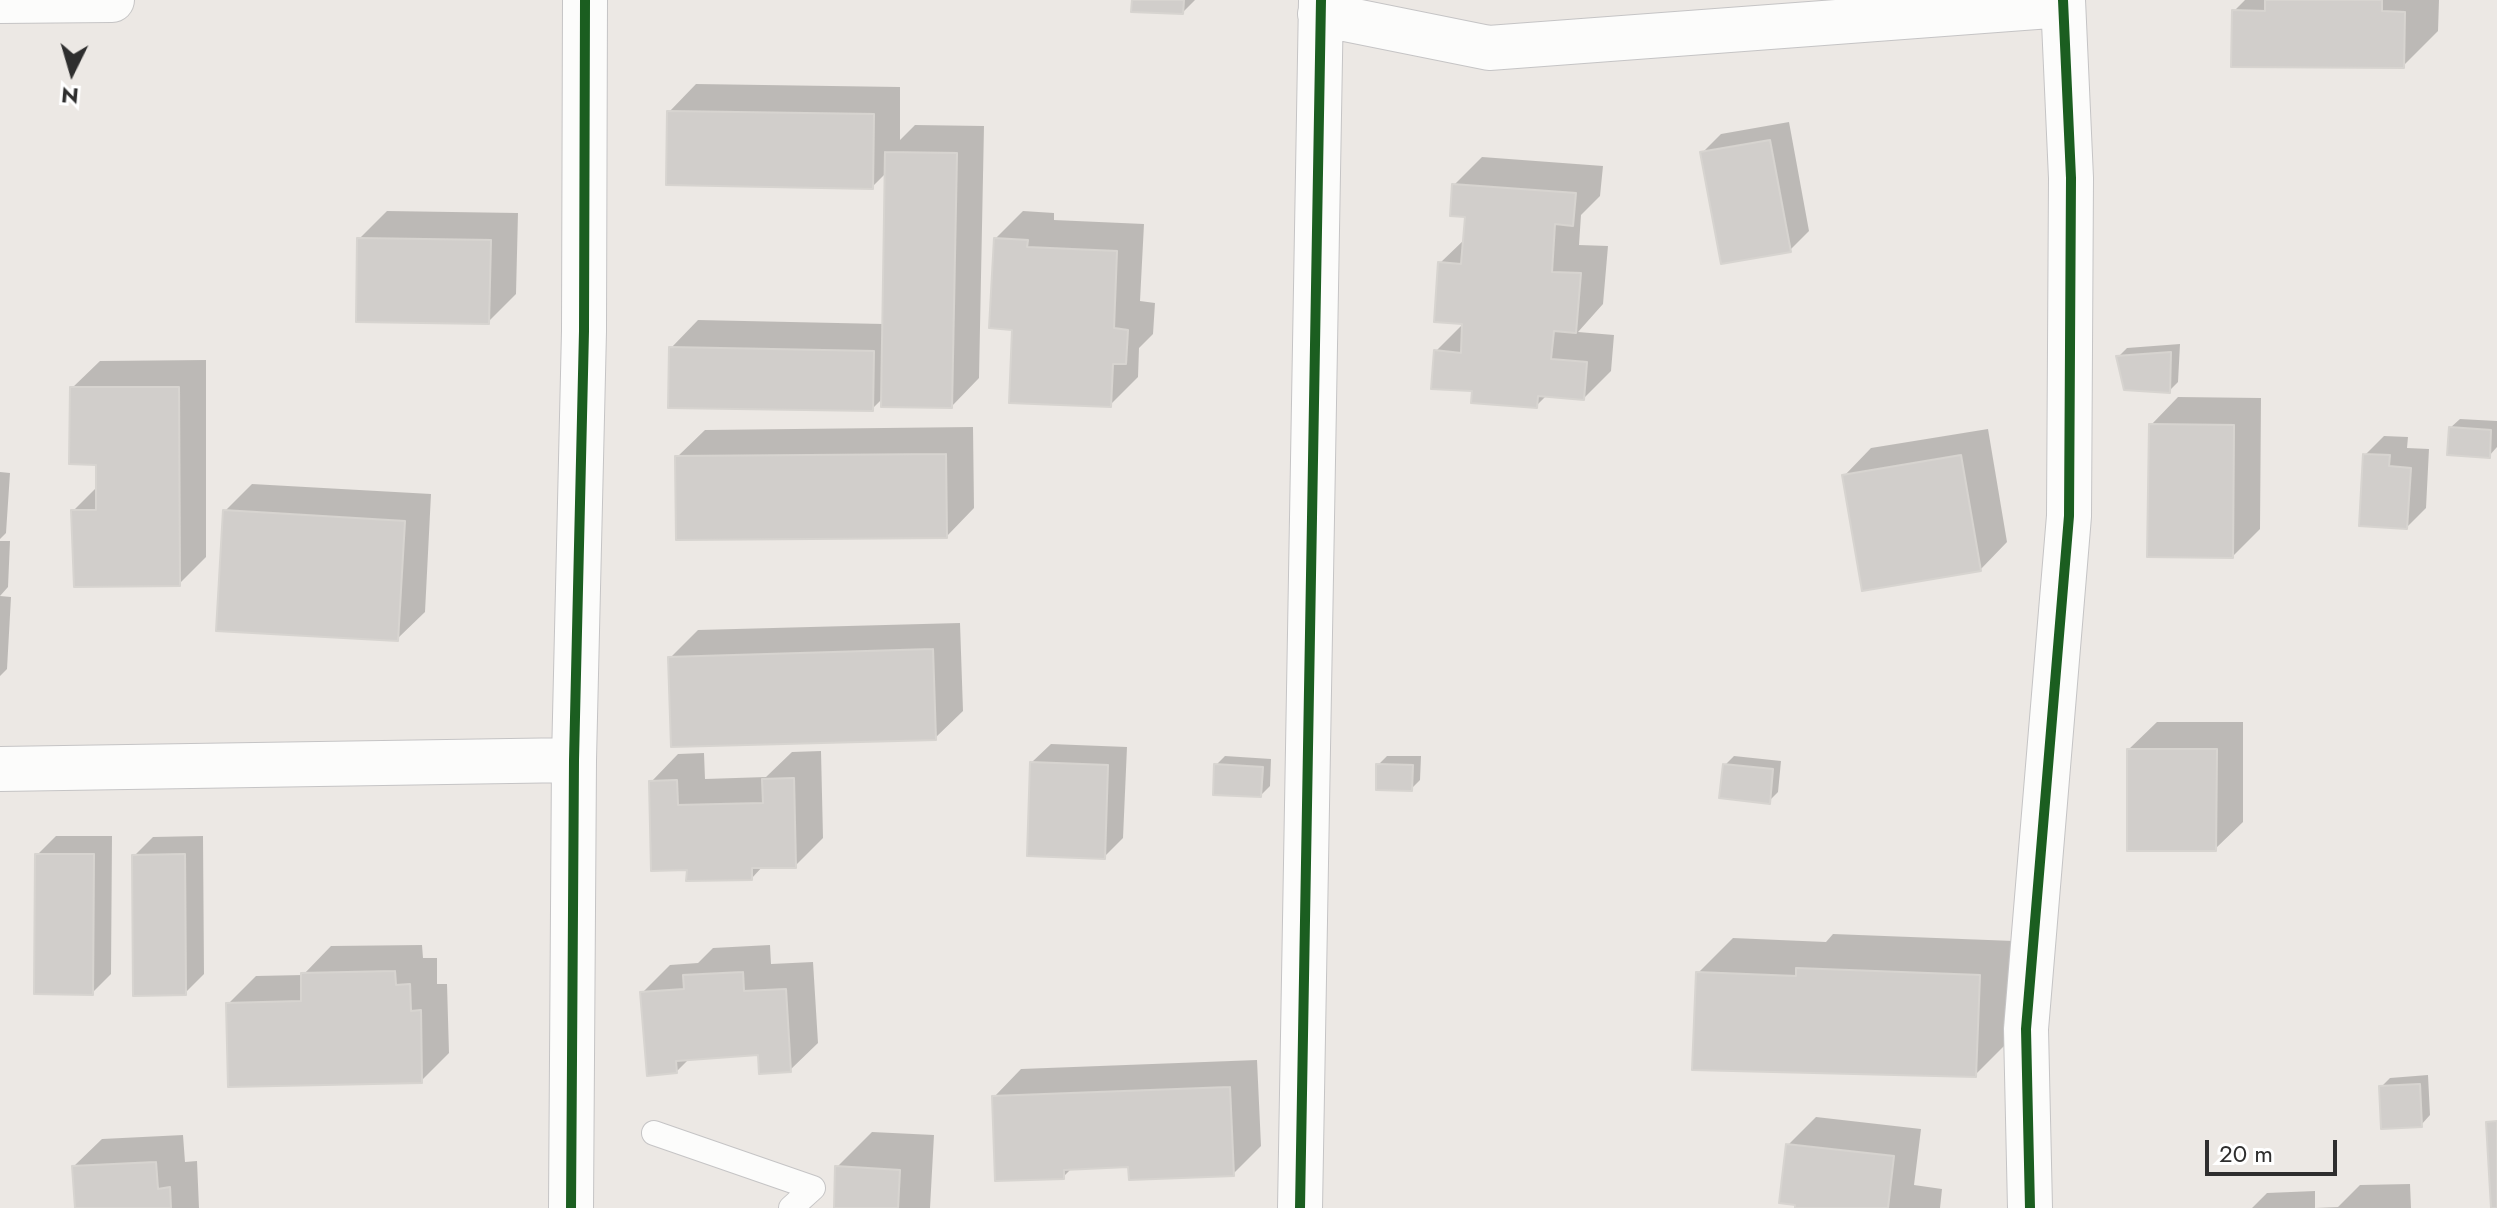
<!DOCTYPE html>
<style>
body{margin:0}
#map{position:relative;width:2497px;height:1208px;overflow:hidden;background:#ece8e4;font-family:Jost,sans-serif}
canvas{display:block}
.north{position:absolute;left:32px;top:32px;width:80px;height:80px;-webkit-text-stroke:6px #fff;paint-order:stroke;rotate:185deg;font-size:22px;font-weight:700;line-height:32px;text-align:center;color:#2e2e2e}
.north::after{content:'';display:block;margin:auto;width:28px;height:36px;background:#2e2e2e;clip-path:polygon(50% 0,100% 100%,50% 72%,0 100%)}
.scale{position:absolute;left:2205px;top:1140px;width:132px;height:36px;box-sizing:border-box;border:4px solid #2e2e2e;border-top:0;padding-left:10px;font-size:24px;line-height:28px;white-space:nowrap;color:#2e2e2e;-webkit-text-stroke:6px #fff;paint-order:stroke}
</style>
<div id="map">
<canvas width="2497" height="1208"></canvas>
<div class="north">N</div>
<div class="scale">20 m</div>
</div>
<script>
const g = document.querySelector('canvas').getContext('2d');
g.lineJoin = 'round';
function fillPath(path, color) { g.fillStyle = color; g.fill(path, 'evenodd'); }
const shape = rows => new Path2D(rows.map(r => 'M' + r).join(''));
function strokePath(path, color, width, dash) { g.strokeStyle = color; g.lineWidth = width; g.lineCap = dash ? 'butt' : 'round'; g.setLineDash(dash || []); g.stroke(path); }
const shadow = shape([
 [1134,0,1195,0,1183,12],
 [2245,0,2439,0,2438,31,2403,66,2234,11],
 [696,84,900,87,900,140,915,125,984,126,979,378,952,406,883,398,872,409,671,348,698,320,884,324,887,172,872,187,669,112],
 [1789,122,1809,231,1790,250,1702,153,1721,134],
 [1482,157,1603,166,1600,196,1581,215,1579,245,1608,246,1603,304,1578,332,1614,335,1611,371,1584,398,1547,395,1536,406,1474,390,1436,351,1465,322,1440,263,1465,239,1467,215,1454,185],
 [387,211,518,213,516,294,488,322,359,239],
 [1023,211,1054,213,1054,220,1144,224,1140,301,1155,303,1153,334,1139,348,1138,377,1110,405,1014,328,996,238],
 [2180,344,2178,382,2169,391,2118,357,2127,348],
 [206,360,206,557,179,584,73,511,98,486,98,463,72,388,100,361],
 [2178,397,2261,398,2260,529,2233,556,2151,425],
 [2460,419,2497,421,2497,447,2489,456,2450,428],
 [973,427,974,508,947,536,677,457,705,430],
 [1988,429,2007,542,1980,570,1844,476,1871,448],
 [2384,436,2408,437,2407,448,2429,449,2426,508,2407,527,2365,455],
 [0,472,10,473,6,533,0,539],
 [252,484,431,494,425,612,397,639,225,511],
 [0,541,10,541,8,587,0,596],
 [0,596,11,597,7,669,0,676],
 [960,623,963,711,935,738,670,658,698,630],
 [2157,722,2243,722,2243,822,2215,849,2129,749],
 [1051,744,1127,747,1123,838,1104,857,1032,762],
 [821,751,823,838,795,866,763,866,752,878,689,868,651,782,678,754,704,753,705,779,766,777,792,752],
 [1225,756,1271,759,1270,786,1261,795,1216,765],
 [1387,756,1421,756,1420,780,1411,789,1378,765],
 [1734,756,1781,761,1778,792,1769,801,1725,765],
 [56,836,112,836,111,974,92,993,37,855],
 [203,836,204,974,185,993,134,856,153,837],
 [1833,934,2014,941,2010,1040,1975,1075,1694,1068,1698,973,1733,938,1826,942],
 [422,945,423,958,437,958,437,984,447,984,449,1053,421,1081,228,1004,256,976,303,975,331,946],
 [770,945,771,964,813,962,818,1043,790,1070,760,1052,690,1058,677,1071,642,993,670,965,698,963,713,948],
 [1257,1060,1261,1146,1233,1174,1130,1165,1073,1167,1063,1177,994,1097,1021,1069],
 [2428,1075,2430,1115,2421,1125,2381,1087,2390,1078],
 [1816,1117,1921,1129,1914,1185,1942,1189,1940,1208,1797,1208,1788,1145],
 [872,1132,934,1135,930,1208,835,1208,837,1167],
 [183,1135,185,1162,197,1161,199,1208,77,1208,74,1166,102,1139],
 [2410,1184,2411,1208,2252,1208,2267,1193,2315,1191,2315,1208,2338,1207,2360,1185]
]);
const building = shape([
 [1132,0,1184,0,1183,14,1131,12,1132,0],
 [2265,0,2382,0,2382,11,2405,12,2404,68,2231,67,2232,10,2265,11,2265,0],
 [667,111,874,114,873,189,666,185,667,111],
 [1770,140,1791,252,1721,264,1700,152,1770,140],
 [885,152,957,153,952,408,881,407,885,152],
 [1452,184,1576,193,1573,226,1555,224,1552,272,1581,273,1576,333,1554,331,1551,359,1587,362,1584,400,1538,396,1537,408,1471,403,1472,391,1431,389,1434,350,1461,353,1462,324,1434,322,1438,262,1461,264,1465,217,1450,216,1452,184],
 [357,238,491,240,489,324,356,322,357,238],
 [994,238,1028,240,1027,247,1117,251,1114,328,1128,330,1126,364,1113,364,1111,407,1009,403,1012,330,989,328,994,238],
 [669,347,874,351,873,411,668,408,669,347],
 [2171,352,2170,393,2124,390,2116,356,2171,352],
 [70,387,179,387,180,586,74,587,71,510,96,510,96,465,69,464,70,387],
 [2149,424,2234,425,2233,558,2147,557,2149,424],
 [2449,427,2491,430,2490,458,2447,455,2449,427],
 [946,454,947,538,676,540,675,456,946,454],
 [2363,454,2390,455,2389,466,2411,468,2407,529,2359,526,2363,454],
 [1961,455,1981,571,1862,591,1842,475,1961,455],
 [223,510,405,521,398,641,216,631,223,510],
 [933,649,936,740,671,747,668,657,933,649],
 [2127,749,2217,749,2216,851,2127,851,2127,749],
 [1030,762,1108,765,1105,859,1027,856,1030,762],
 [1214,764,1263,767,1261,797,1213,795,1214,764],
 [1376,764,1413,765,1412,791,1376,790,1376,764],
 [1723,764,1773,769,1770,804,1719,798,1723,764],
 [794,778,796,868,752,868,752,880,686,881,687,870,651,871,649,781,677,780,678,805,763,803,762,779,794,778],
 [35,854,94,854,93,995,34,994,35,854],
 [185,854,186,995,133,996,132,855,185,854],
 [1796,968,1980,975,1976,1077,1692,1070,1696,972,1796,976,1796,968],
 [395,971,396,985,410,984,411,1011,421,1010,422,1083,228,1087,226,1003,301,1001,301,973,395,971],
 [743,972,744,991,786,989,791,1072,759,1074,758,1055,676,1061,677,1073,647,1076,640,992,684,989,683,975,743,972],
 [2420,1084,2422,1127,2381,1129,2379,1086,2420,1084],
 [1230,1087,1234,1176,1129,1180,1128,1167,1064,1170,1064,1179,995,1181,992,1096,1230,1087],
 [2497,1121,2497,1208,2491,1208,2486,1122,2497,1121],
 [1786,1144,1894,1156,1888,1208,1795,1208,1795,1205,1779,1203,1786,1144],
 [156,1162,158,1189,170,1187,171,1208,75,1208,72,1166,156,1162],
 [835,1166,900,1170,898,1208,834,1208,835,1166]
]);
const service = shape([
 [654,1133,813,1188,791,1208]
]);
const minor = shape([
 [0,1,112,0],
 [1320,14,1489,48,2063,5],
 [0,769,574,760],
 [571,1208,574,760,584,331,585,0],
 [1300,1208,1321,0],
 [2030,1208,2026,1029,2069,516,2071,178,2063,0]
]);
const cycleway = shape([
 [571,1208,574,760,584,331,585,0],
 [1300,1208,1321,0],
 [2030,1208,2026,1029,2069,516,2071,178,2063,0]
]);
fillPath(shadow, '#0003');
fillPath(building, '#d1cecb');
strokePath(building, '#d7d4d0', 2);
strokePath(service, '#c5c4c5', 26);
strokePath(minor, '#c5c4c5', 46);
strokePath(service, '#fcfcfb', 24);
strokePath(minor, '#fcfcfb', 44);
strokePath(cycleway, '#1b5e20', 10);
</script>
